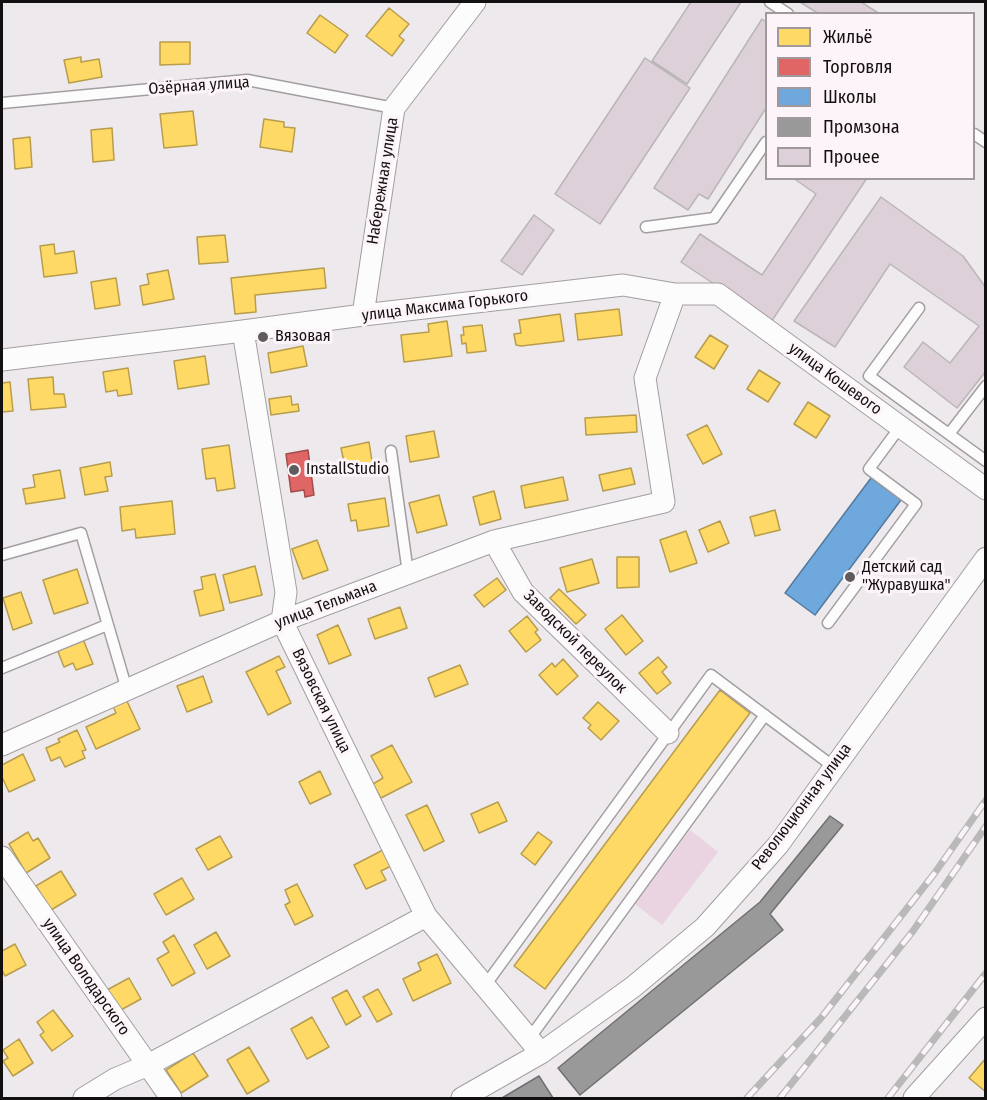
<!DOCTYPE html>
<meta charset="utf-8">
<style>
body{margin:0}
#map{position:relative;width:987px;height:1100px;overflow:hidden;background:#eee9ec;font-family:"Fira Sans Condensed",sans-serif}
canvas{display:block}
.frame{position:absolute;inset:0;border:3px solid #121011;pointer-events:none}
.legend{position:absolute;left:765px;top:12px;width:210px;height:168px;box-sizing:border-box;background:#fdf4f9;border:2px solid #9f999c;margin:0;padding:8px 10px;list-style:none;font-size:18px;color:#121011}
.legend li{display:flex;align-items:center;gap:12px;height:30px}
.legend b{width:30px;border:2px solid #9f999c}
</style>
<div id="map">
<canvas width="987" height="1100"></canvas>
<div class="frame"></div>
<ul class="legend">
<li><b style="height:16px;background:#ffd966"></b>Жильё</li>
<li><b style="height:16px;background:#e06666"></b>Торговля</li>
<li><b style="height:16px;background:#6fa8dc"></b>Школы</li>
<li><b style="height:16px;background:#999"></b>Промзона</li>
<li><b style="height:16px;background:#ded0d8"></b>Прочее</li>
</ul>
</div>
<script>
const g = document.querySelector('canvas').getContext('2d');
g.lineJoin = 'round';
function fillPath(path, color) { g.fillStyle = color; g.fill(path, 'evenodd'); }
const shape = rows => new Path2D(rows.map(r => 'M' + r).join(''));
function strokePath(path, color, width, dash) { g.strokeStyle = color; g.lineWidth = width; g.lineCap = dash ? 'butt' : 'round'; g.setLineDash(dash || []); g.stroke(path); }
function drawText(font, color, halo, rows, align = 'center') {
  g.font = font + ' "Fira Sans Condensed",sans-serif'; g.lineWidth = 6; g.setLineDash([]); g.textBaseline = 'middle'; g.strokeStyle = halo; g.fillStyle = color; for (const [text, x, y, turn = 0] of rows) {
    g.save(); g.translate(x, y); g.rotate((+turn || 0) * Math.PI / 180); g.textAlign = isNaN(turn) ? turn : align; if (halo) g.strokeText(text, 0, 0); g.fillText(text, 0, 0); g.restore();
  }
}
const green = shape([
 [690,830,718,852,662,925,635,904]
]);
const homes = shape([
 [389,8,409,24,399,36,404,40,392,56,366,36,389,8],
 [320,15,348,35,335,53,307,33,320,15],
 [160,42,190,42,190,64,160,65,160,42],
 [81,57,81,62,99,59,102,77,69,83,64,60,81,57],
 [193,111,197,145,164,148,160,114,193,111],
 [264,119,284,122,284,127,295,128,292,152,260,147,264,119],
 [112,128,114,160,93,162,91,130,112,128],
 [30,137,32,167,15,169,13,139,30,137],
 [225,235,228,262,199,264,197,237,225,235],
 [54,244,55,254,74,251,77,273,44,277,40,246,54,244],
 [324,268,326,288,255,295,256,312,235,314,231,278,324,268],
 [168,270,174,299,143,305,140,286,149,284,147,274,168,270],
 [116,278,120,305,95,309,91,282,116,278],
 [619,309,622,335,578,340,575,314,619,309],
 [560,314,564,341,521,346,516,345,514,334,521,333,519,320,560,314],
 [447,321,452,356,404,362,401,335,429,332,428,324,447,321],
 [482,325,486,351,467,353,466,343,462,344,461,335,464,335,463,327,482,325],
 [710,335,728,346,714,369,695,357,710,335],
 [303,346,307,366,271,373,268,353,303,346],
 [205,356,209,384,178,389,174,361,205,356],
 [128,368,132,394,118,396,117,390,106,392,103,372,128,368],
 [759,370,780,383,768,402,747,389,759,370],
 [53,377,54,394,64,394,66,407,31,410,28,379,53,377],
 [10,382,13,411,2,412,2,383,10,382],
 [291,396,292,405,298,404,299,411,271,415,269,399,291,396],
 [808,402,830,416,816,438,794,424,808,402],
 [636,415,637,432,586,435,585,418,636,415],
 [707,425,722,454,703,464,687,435,707,425],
 [434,431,439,457,410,462,406,436,434,431],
 [369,442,373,467,346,472,341,448,369,442],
 [229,445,235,488,217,491,215,478,206,479,202,449,229,445],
 [110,462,112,476,105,477,108,491,85,495,80,468,110,462],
 [631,468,635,484,603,491,599,475,631,468],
 [60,470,65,498,26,504,23,489,35,487,33,475,60,470],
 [563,477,568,500,525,508,521,486,563,477],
 [494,491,501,519,480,525,473,497,494,491],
 [439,495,447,525,417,533,409,503,439,495],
 [385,498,389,526,358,531,356,520,351,521,348,504,385,498],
 [172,501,175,534,136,538,135,529,122,531,120,507,172,501],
 [775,510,780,530,755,536,750,517,775,510],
 [720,521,729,543,708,552,699,530,720,521],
 [686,531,697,563,670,572,660,540,686,531],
 [317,540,328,570,303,579,292,549,317,540],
 [617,557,639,557,639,587,617,588,617,557],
 [592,559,599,583,567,592,560,568,592,559],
 [255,566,262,595,230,603,223,575,255,566],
 [77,569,88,603,54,614,43,580,77,569],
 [215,574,224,610,200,616,194,591,203,589,201,577,215,574],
 [497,578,506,590,484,607,474,595,497,578],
 [559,589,586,615,576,624,550,598,559,589],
 [21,592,32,623,13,630,3,598,21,592],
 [400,607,407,628,375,639,368,619,400,607],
 [622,615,643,641,626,655,605,629,622,615],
 [527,616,538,630,535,632,541,640,526,652,509,631,527,616],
 [338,625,351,655,329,664,317,635,338,625],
 [83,639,93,664,76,670,73,663,64,667,57,649,83,639],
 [279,656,285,667,276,671,291,703,268,715,246,672,279,656],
 [658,657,667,667,662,672,671,683,657,694,639,673,658,657],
 [563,659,578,676,557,695,539,675,552,663,555,667,563,659],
 [460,665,468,684,435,697,428,678,460,665],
 [203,676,212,702,187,712,177,686,203,676],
 [720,690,750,713,545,989,514,966,720,690],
 [126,699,140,729,96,749,86,727,116,713,113,706,126,699],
 [598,702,619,721,601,740,588,728,591,725,583,718,598,702],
 [77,730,86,750,82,751,85,758,65,767,60,757,51,761,46,748,60,742,58,739,77,730],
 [392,745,412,782,381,798,373,784,383,778,371,756,392,745],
 [23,754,35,780,9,792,2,777,2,765,23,754],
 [320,771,331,794,310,804,299,782,320,771],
 [498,802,507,821,479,833,471,814,498,802],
 [427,805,444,841,424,851,406,815,427,805],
 [28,832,33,841,38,838,50,858,26,873,9,844,28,832],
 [538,832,552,842,535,865,521,854,538,832],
 [220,836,232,857,208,870,196,849,220,836],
 [383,850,391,866,381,871,386,880,366,889,354,865,383,850],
 [61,871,76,895,51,910,36,886,61,871],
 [182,878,194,899,166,915,154,894,182,878],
 [297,884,313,916,295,925,285,905,290,902,285,890,297,884],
 [216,932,230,956,207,969,194,945,216,932],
 [174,935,195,973,172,986,157,959,169,952,163,942,174,935],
 [15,944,26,965,5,976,2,970,2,951,15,944],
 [437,954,451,983,413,1001,403,979,421,970,418,963,437,954],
 [129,978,141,999,119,1011,107,990,129,978],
 [378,989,392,1014,377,1022,363,997,378,989],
 [347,990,361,1016,346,1025,332,998,347,990],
 [53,1010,73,1036,52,1051,40,1035,44,1032,37,1022,53,1010],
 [312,1017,329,1047,307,1059,291,1029,312,1017],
 [19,1039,33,1063,13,1076,3,1061,8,1058,3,1050,19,1039],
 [249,1047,269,1081,247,1094,227,1060,249,1047],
 [193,1053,208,1076,181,1093,166,1070,193,1053],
 [986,1058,986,1092,969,1078,986,1058]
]);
const shops = shape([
 [308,450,314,495,305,497,304,490,291,492,286,454,308,450]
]);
const schools = shape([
 [871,478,901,500,815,615,785,593,871,478]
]);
const industry = shape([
 [830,816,843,825,770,914,783,930,580,1095,558,1068,760,902,830,816],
 [539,1076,553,1098,502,1098,539,1076]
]);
const building = shape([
 [691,2,741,2,687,84,652,61,691,2],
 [800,2,861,2,880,14,819,14,800,2],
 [762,19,766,22,766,108,708,199,699,194,688,210,654,188,762,19],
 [645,58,690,88,600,224,555,194,645,58],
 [793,178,867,178,771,322,681,262,700,234,762,275,816,194,793,178],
 [881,197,963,256,986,288,986,371,957,408,904,367,923,342,950,363,979,326,890,264,835,347,794,321,881,197],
 [534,215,554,230,522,275,501,261,534,215]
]);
const lane = shape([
 [770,2,788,14],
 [2,103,247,80,394,108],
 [974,134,986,142],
 [646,227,714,218,766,142],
 [919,308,869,376,986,461],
 [949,434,986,386],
 [391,451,408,573],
 [2,555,81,533,127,690],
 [828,623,916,504,869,469,900,427],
 [2,668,107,625],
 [484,987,711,675,834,767],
 [529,1039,765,715]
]);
const street = shape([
 [363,315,394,108,475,2],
 [243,331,286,592,282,621,426,916,541,1053],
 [2,360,243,331,363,315,623,285,675,294,718,294,986,489],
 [494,541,523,592,668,733],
 [2,745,282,621,494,541,664,502,645,378,675,294],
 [2,857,171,1098],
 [84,1098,115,1079,148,1065,426,916],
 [462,1098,541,1053,633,987,705,927,778,845,986,558],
 [914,1098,986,1018]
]);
const rail = shape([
 [747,1098,821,1018,934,874,986,800],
 [780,1098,913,931,986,826],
 [888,1098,986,973]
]);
const markers = [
 [263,337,6,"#5f5c5e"],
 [294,470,6,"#5f5c5e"],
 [850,577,6,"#5f5c5e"]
];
const streetNames = [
 ["Озёрная улица",199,86,-4],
 ["Набережная улица",383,181,-81],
 ["улица Максима Горького",445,306,-7],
 ["улица Кошевого",835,379,36],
 ["улица Тельмана",326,605,-21],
 ["Заводской переулок",575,642,45],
 ["Вязовская улица",321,701,64],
 ["Революционная улица",802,807,-53],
 ["улица Володарского",86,977,55]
];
const poiNames = [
 ["Вязовая",275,337],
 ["InstallStudio",306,470],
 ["Детский сад",862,568],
 ["\"Журавушка\"",862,586]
];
fillPath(green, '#ebd4e1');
fillPath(homes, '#ffd966');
strokePath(homes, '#b89d4c', 1.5);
fillPath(shops, '#e06666');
strokePath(shops, '#a24c4c', 1.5);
fillPath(schools, '#6fa8dc');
strokePath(schools, '#537a9f', 1.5);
fillPath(industry, '#999');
strokePath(industry, '#707070', 1.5);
fillPath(building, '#ded0d8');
strokePath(building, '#b9b6b8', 1.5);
strokePath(lane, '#a29ea1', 13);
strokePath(street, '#a29ea1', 23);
strokePath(lane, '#fcfcfc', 10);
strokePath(street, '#fcfcfc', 21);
strokePath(rail, '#b9b9b9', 7);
strokePath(rail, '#fdf4f9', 4.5, [14]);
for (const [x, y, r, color] of markers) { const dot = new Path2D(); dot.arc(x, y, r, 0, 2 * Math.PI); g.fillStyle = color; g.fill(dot); strokePath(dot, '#fdf4f9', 2); }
drawText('16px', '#121011', '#fdf4f9', streetNames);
drawText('16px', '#121011', '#fdf4f9', poiNames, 'left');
</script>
